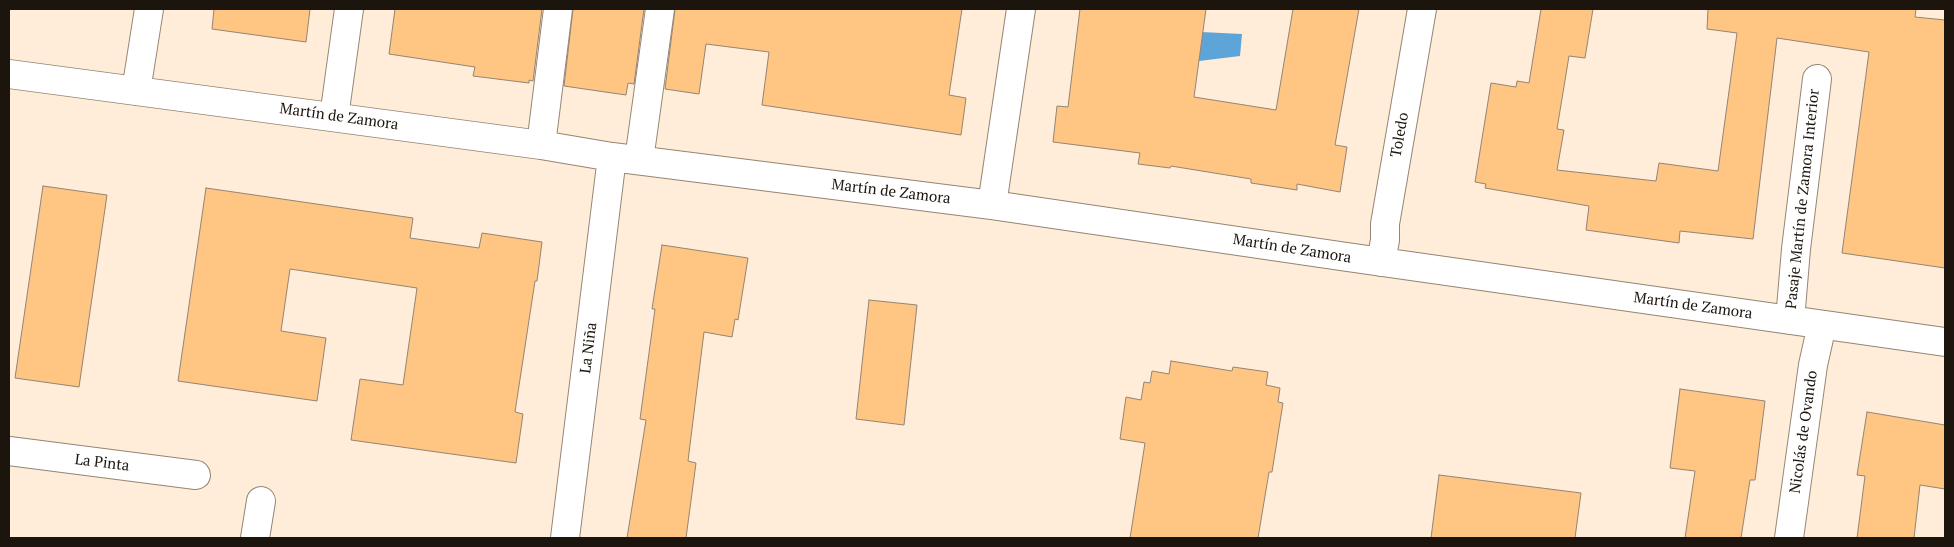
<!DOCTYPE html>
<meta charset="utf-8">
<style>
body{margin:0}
#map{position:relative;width:1954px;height:547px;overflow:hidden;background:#ffedda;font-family:"PT Serif",serif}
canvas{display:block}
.frame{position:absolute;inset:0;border:10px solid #1b150e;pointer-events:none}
</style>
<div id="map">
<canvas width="1954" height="547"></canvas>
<div class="frame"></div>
</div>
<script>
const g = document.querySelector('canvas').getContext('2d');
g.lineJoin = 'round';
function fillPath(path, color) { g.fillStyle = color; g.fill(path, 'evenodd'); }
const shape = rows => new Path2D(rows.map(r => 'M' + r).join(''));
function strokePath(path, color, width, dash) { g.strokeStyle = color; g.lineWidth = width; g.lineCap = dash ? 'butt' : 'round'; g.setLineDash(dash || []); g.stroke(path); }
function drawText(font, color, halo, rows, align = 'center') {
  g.font = font + ' "PT Serif",serif'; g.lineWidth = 5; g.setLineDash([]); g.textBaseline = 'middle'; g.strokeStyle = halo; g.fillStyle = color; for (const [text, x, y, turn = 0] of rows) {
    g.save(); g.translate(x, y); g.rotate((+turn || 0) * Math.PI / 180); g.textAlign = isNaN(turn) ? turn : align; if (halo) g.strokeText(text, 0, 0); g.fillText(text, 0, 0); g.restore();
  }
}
const water = shape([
 [1201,32,1242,34,1240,56,1199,61]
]);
const building = shape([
 [214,9,310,9,306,42,212,29,214,9],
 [395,9,542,9,533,81,529,80,529,83,473,76,475,67,389,54,395,9],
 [573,9,644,9,634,84,628,83,626,95,564,86,573,9],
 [675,9,962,9,949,95,966,98,961,135,762,105,769,52,706,44,699,94,665,89,675,9],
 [1080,9,1206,9,1194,97,1276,110,1293,9,1359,9,1335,145,1347,147,1340,192,1297,184,1297,190,1251,183,1251,179,1171,166,1170,168,1138,164,1140,153,1053,142,1057,106,1068,107,1080,9],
 [1541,9,1593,9,1585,58,1569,56,1557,129,1564,130,1557,170,1656,181,1659,163,1718,171,1737,33,1707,29,1708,9,1916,9,1915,17,1945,20,1945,268,1842,253,1869,52,1777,38,1753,239,1680,231,1679,243,1586,230,1589,206,1485,188,1486,184,1475,182,1491,83,1516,87,1517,81,1529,83,1541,9],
 [43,186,107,195,79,387,15,378,43,186],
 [206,188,413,218,410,238,479,248,482,233,542,242,537,281,535,281,515,412,523,414,516,463,351,440,360,379,403,385,417,288,290,269,281,331,326,338,317,401,178,381,206,188],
 [662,245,748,258,738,320,735,319,732,337,704,332,688,461,696,463,686,538,627,538,646,420,640,419,655,309,652,309,662,245],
 [869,300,917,305,904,425,856,419,869,300],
 [1171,361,1232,371,1233,367,1268,372,1266,385,1280,388,1278,402,1283,403,1272,472,1269,472,1258,538,1130,538,1145,443,1120,439,1126,397,1141,400,1144,382,1150,383,1152,371,1169,374,1171,361],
 [1680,389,1765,401,1755,480,1750,480,1741,538,1685,538,1695,471,1670,468,1680,389],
 [1867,412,1945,425,1945,489,1920,485,1914,538,1857,538,1865,476,1857,475,1867,412],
 [1439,475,1581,493,1575,538,1431,538,1439,475]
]);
const minor = shape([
 [9,74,541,145,612,157,992,205,1347,257,1945,342],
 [136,91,149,9],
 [334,117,349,9],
 [541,145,558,9],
 [639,160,660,9],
 [992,205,1021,9],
 [1381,262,1385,240,1385,224,1422,9],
 [1790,320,1796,249,1817,79],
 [9,451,196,475],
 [255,538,261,501],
 [565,538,612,157],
 [1789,538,1813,365,1822,325]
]);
const streetNames = [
 ["Martín de Zamora",339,117,8],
 ["Toledo",1400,135,-80],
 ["Martín de Zamora",891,192,7],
 ["Pasaje Martín de Zamora Interior",1803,199,-84],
 ["Martín de Zamora",1292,249,9],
 ["Martín de Zamora",1693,306,8],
 ["La Niña",589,348,-83],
 ["Nicolás de Ovando",1804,432,-82],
 ["La Pinta",102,463,7]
];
fillPath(water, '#5da4d8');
fillPath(building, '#ffc583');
strokePath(building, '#948473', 1);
strokePath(minor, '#958574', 30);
strokePath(minor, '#fff', 28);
drawText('15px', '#1b150e', '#fefefe', streetNames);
</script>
